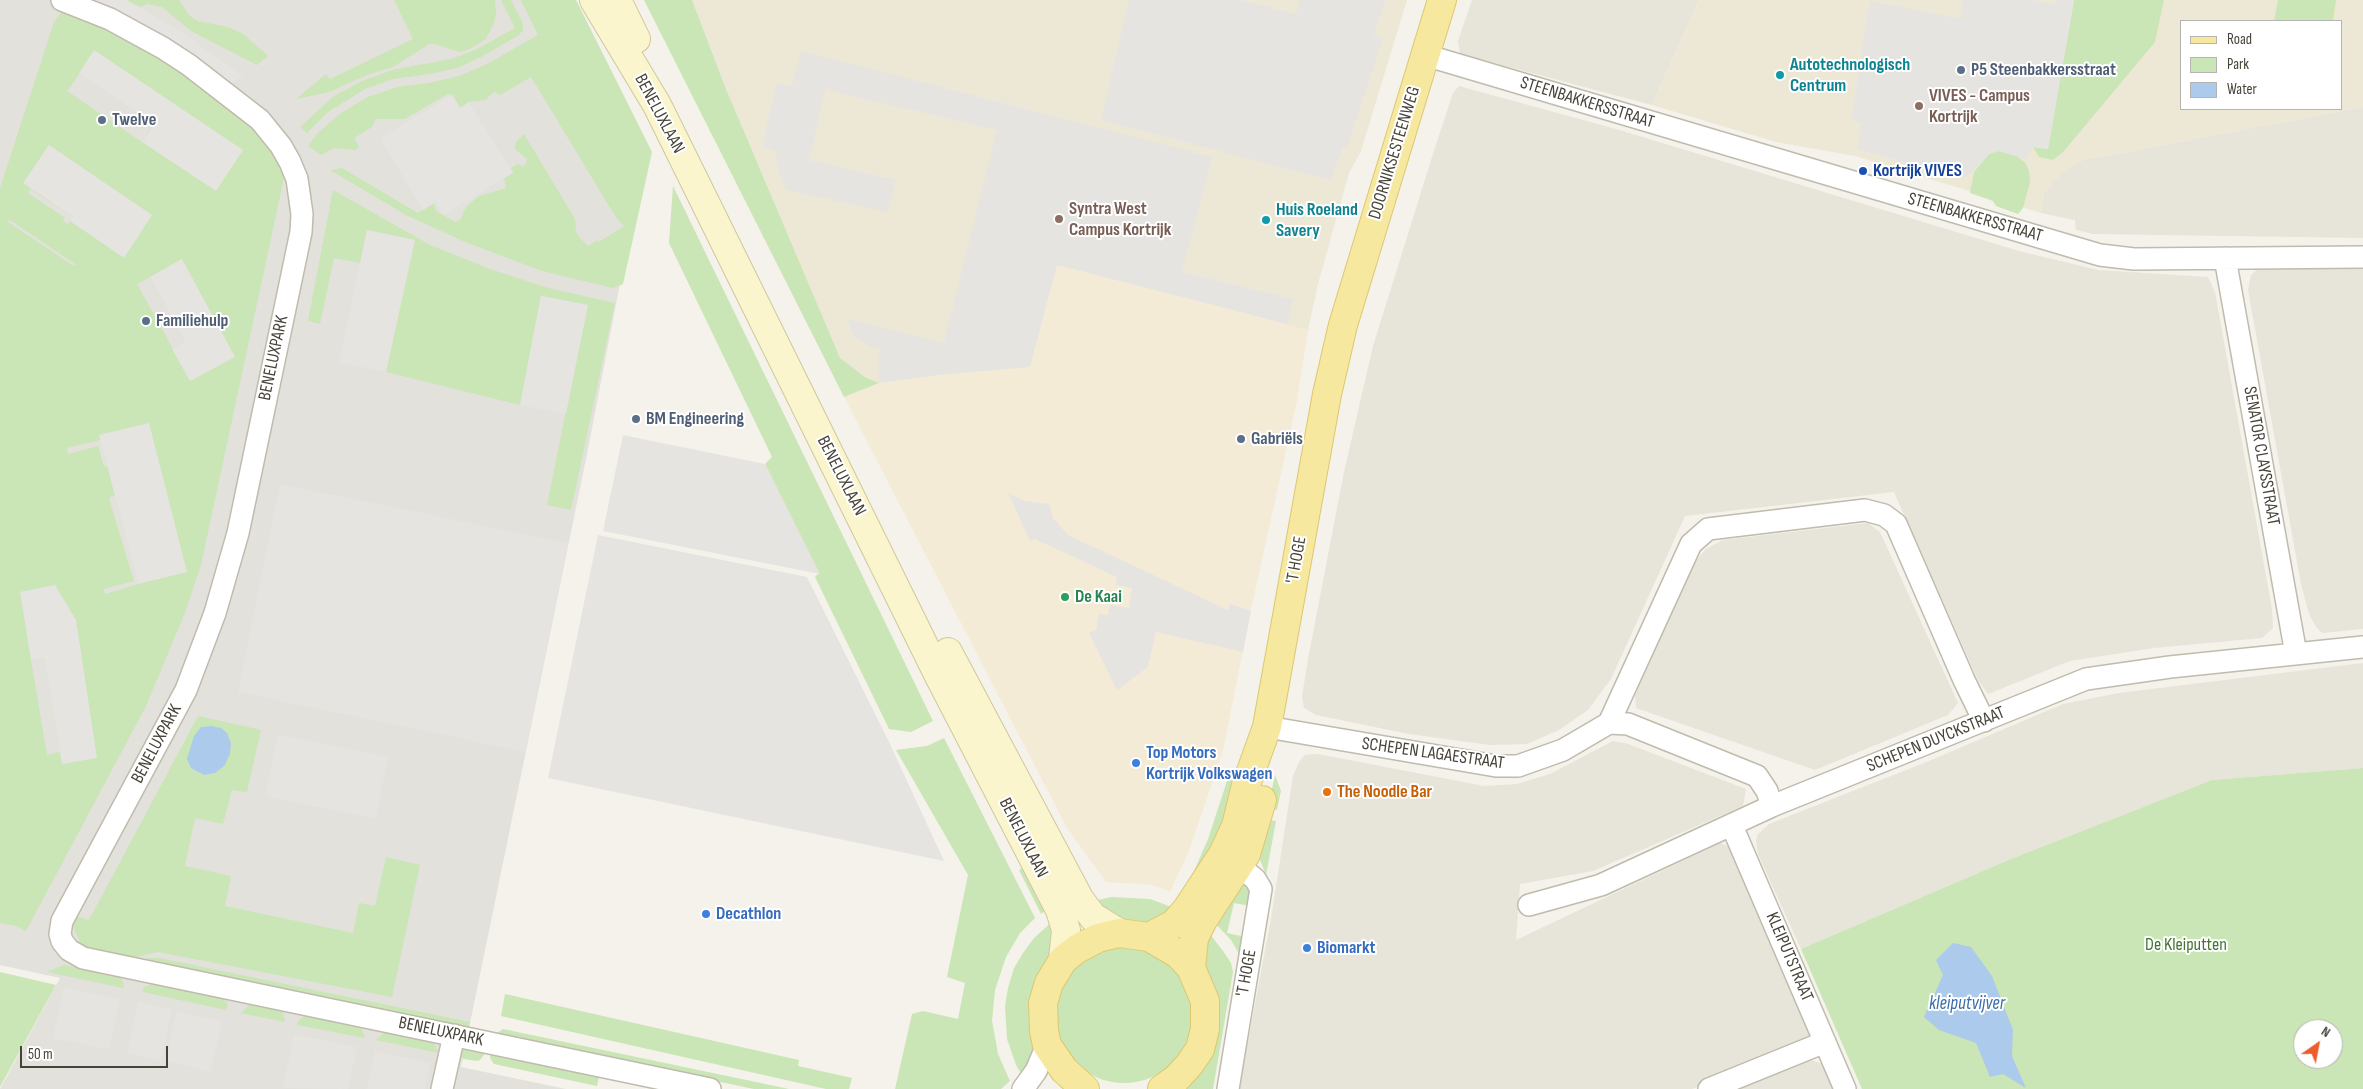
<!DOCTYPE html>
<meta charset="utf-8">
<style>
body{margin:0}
#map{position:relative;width:2363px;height:1089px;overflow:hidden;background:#f4f2ea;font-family:"Sofia Sans Condensed",sans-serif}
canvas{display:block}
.legend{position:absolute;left:2180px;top:20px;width:162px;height:90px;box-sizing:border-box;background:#fff;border:1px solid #b5b4b0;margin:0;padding:6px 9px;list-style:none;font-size:15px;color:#474339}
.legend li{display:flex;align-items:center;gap:10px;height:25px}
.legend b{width:25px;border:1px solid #b5b4b0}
.north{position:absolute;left:2293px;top:1019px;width:50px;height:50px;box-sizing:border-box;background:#fff;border:1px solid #b5b4b0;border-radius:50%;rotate:33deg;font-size:14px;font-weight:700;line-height:20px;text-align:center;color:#474339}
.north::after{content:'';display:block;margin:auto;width:18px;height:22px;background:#e95e2c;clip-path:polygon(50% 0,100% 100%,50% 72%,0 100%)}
.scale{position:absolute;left:20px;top:1046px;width:148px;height:22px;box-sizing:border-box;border:2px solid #474339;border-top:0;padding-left:6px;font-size:15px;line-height:18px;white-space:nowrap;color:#474339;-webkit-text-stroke:4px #fff;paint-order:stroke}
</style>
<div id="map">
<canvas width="2363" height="1089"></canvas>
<ul class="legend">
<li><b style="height:6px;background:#f7e8a0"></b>Road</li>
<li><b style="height:14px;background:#cae5b6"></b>Park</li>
<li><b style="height:14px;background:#accaeb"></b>Water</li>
</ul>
<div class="north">N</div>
<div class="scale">50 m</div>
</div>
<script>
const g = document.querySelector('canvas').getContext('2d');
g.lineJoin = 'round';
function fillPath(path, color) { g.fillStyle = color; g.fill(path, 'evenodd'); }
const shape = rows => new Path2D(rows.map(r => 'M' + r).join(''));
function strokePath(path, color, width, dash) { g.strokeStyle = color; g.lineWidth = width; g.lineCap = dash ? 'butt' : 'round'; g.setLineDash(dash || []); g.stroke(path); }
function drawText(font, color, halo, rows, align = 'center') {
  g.font = font + ' "Sofia Sans Condensed",sans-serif'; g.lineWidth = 4; g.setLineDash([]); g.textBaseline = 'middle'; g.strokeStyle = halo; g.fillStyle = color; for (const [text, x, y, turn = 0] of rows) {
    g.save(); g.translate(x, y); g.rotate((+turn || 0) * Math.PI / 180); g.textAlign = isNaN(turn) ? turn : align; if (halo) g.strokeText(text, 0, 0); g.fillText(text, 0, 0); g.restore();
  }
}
const residential = shape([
 [1472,0,1699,0,1652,105,1460,54,1458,41],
 [1459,86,1616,129,2019,251,2098,270,2208,277,2215,292,2272,609,2273,628,2262,638,2154,648,2070,661,1988,694,1978,680,1894,492,1685,516,1611,679,1588,710,1559,730,1527,744,1490,745,1409,734,1316,715,1304,708,1302,697,1308,659,1344,472,1373,346,1432,157,1453,93],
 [2363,107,2363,238,2093,234,2076,230,2075,220,2041,213,2044,193,2064,170,2083,160],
 [2363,266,2363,629,2322,633,2316,627,2309,614,2301,584,2248,290,2251,275,2260,267],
 [1868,523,1880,532,1958,703,1948,715,1815,770,1636,708,1635,696,1692,565,1706,549,1723,540],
 [2363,663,2363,768,2212,780,2011,859,1801,949,1758,854,1756,841,1758,834,1769,824,1929,761,2063,704,2119,693],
 [1613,741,1628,744,1746,789,1743,806,1593,871,1520,884,1516,940,1721,843,1729,847,1811,1033,1808,1040,1746,1068,1692,1089,1239,1089,1271,919,1293,776,1299,762,1305,755,1318,754,1484,786,1517,784,1550,774],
 [1811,1060,1822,1064,1833,1089,1740,1089,1798,1063]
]);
const commercial = shape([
 [1057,265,1308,330,1297,401,1252,605,1223,751,1189,851,1170,892,1153,885,1106,882,1067,828,844,397,879,383,939,375,1030,367]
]);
const industrial = shape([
 [0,0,557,0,642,170,586,459,461,1067,566,1089,0,1089,60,978,0,965]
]);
const education = shape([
 [692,0,1407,0,1361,151,1349,173,1318,284,1308,330,1057,265,1030,367,939,375,879,383,865,377,840,359,726,89],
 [1699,0,2363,0,2363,107,2083,160,2064,170,2044,193,2041,213,1855,156,1776,142,1652,105],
 [2182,21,2342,21,2342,109,2182,109]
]);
const green = shape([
 [126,0,179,0,190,16,198,21,228,27,242,33,268,56,257,65,191,31,162,7,148,4,140,7],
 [394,0,495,0,496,13,494,23,486,39,470,49,459,52,434,44,429,44,393,67,367,75,329,92,296,99,326,74,330,79,413,39],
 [501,0,511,0,523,24,523,30,519,35,481,57,457,68,430,74,393,79,365,89,328,112,307,133,300,127,334,96,362,81,392,70,451,59,475,50,515,28],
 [521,0,576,0,652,152,623,284,613,288,542,271,465,242,406,215,330,170,342,168,418,213,434,203,436,211,455,222,460,220,466,207,479,196,506,188,504,178,513,173,511,168,518,164,523,167,526,164,527,159,515,149,516,142,524,134,575,219,576,232,579,237,588,246,598,240,599,242,624,226,617,219,531,77,500,95,494,92,485,100,469,102,460,108,453,95,448,94,405,119,378,119,374,121,372,127,354,138,359,147,355,150,334,148,321,155,308,146,318,133,341,113,368,97,398,87,429,83,459,76,487,64,538,35],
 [644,0,692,0,726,89,840,358,865,377,879,383,844,397],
 [2074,0,2164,0,2155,42,2063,152,2053,160,2039,157,2033,147,2048,149],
 [2278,0,2336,0,2333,21,2274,21],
 [63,10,98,24,137,44,178,69,256,129,273,149,285,173,201,565,184,615,146,706,26,931,16,926,0,923,0,188,54,22],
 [80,73,154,123,142,142,67,91],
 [30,189,73,217,68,224,63,221,65,218,28,193],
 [10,220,75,264,74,266,8,222],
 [150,277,185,341,173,349,137,284],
 [101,440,107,466,104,467,98,446,68,454,67,448],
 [115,496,138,584,105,594,104,589,134,581,110,502,110,497],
 [44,658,60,752,47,755,31,660],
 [1999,151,2017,156,2026,164,2029,171,2030,182,2023,208,2018,214,1996,206,1993,201,1970,193,1974,172,1989,154],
 [673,186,933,721,911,732,889,729,815,577,819,573,765,464,772,457,669,243],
 [333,190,430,245,490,269,548,288,615,303,571,510,547,505,587,305,541,296,520,405,386,372,414,240,367,230,360,263,334,258,320,324,308,321],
 [198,716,261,730,247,792,232,790,223,824,195,818,185,866,231,876,225,906,353,933,359,903,375,906,386,857,420,865,392,997,158,952,131,958,88,949,80,942,74,929,73,921,76,916,89,920],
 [211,726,221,728,224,766,215,773,204,775,191,768,201,727],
 [944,738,1035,918,1020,933,1006,957,995,990,992,1021,995,1037,998,1054,1010,1081,1001,1089,895,1089,912,1014,923,1011,958,1019,965,983,947,977,968,875,896,750,927,746],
 [2363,768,2363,1089,1862,1089,1801,949,2011,859,2212,780],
 [2303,1029,2333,1029,2333,1059,2303,1059],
 [1275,775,1281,791,1277,810,1268,807],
 [1231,780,1234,783,1229,823,1191,878,1208,839,1227,781],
 [1267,820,1276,821,1266,875,1259,857],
 [1028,865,1050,906,1041,914,1019,870],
 [1245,883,1250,886,1251,906,1234,903,1227,933,1246,937,1242,959,1231,940,1212,920,1238,884],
 [1111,897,1150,899,1177,909,1151,925,1120,921,1090,902],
 [1055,919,1058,928,1034,1056,1023,1077,1016,1065,1007,1039,1005,1006,1008,988,1014,968,1023,953,1034,938],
 [1206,929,1223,951,1231,963,1233,972,1213,1089,1179,1089,1191,1078],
 '1056 1015a68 68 0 1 1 136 0a68 68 0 1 1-136 0Z',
 [149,958,159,958,470,1022,468,1030,144,961],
 [64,965,120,977,124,984,123,988,47,972],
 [0,972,56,985,0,1087],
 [152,984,223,999,228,1004,226,1010,143,992,144,987],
 [505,994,799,1060,798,1066,852,1078,849,1089,826,1089,501,1016],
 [249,1005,283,1012,285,1022,241,1013],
 [305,1016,361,1027,365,1038,297,1025,299,1020],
 [503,1029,789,1089,754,1089,494,1035],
 [385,1032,429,1042,434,1044,439,1053,376,1040],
 [465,1049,485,1053,484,1055,480,1060,476,1061,454,1057],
 [490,1054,599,1077,597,1086,494,1064,490,1058]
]);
const parking = shape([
 [88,0,126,0,179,30,243,76,230,85],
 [1129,0,1240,0,1296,14,1300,0,1385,0,1374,35,1383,38,1347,147,1343,147,1330,180,1101,120],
 [1963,0,2033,0,2054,5,2056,0,2074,0,2048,149,2033,147,2025,159,1999,151,1989,154,1968,176,1956,178,1858,149,1861,123,1851,120,1870,1,1961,19],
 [94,50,243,150,216,191,142,142,154,124,79,73],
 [801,51,1212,157,1182,272,1293,299,1288,324,1057,265,1030,367,939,375,879,383,878,365,880,349,869,346,854,337,847,319,944,343,997,130,835,92,826,87,809,160,896,180,888,212,786,190,777,167,775,150,762,146,777,83,792,86],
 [452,95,460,108,469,102,513,173,443,215,436,202,423,210,380,138],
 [49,145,152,215,124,258,70,221,73,217,23,183],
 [367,230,415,240,386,372,339,362],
 [182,259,235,357,190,381,172,349,185,341,150,277],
 [541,296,588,305,566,414,520,405],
 [149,423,187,572,138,584,99,435],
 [623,435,765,464,820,574,603,531],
 [280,484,568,543,525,752,238,692],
 [1008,493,1025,501,1049,504,1053,518,1068,535,1228,610,1230,604,1251,611,1243,652,1156,632,1148,667,1117,690,1089,633,1096,630,1099,614,1108,615,1110,605,1129,608,1132,588,1116,585,1117,577,1035,539,1030,541],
 [598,535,807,577,889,742,944,861,548,778],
 [55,585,76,620,97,758,62,764,44,658,31,660,20,592],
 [278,734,388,757,376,819,265,796],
 [64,987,120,999,109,1049,53,1038],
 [138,1002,172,1009,161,1061,127,1053],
 [176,1011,222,1021,211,1072,165,1061],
 [294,1034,357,1047,348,1089,283,1088],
 [375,1051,431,1063,425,1089,367,1089]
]);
const water = shape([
 [211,726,221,728,227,733,231,743,230,754,224,766,215,773,204,775,191,768,187,759,194,736,201,727],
 [1953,943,1971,947,1992,976,2013,1030,2012,1056,2026,1088,2003,1074,1990,1077,1976,1043,1939,1030,1924,1017,1943,975,1936,960]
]);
const minor = shape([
 [62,0,110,19,163,48,189,65,260,120,281,146,290,162,297,179,302,214,301,232,238,533,215,613,186,690,62,921,60,934,62,941,69,950,83,958,710,1089],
 [1425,55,2100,255,2134,259,2363,257],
 [2225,258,2296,654],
 [1609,723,1691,544,1708,529,1865,510,1884,515,1896,524,1964,680,1984,721],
 [1267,727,1496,766,1518,766,1563,750,1609,723,1628,724,1757,776,1767,791,1772,806],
 [1732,826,1845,1089],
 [1529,905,1601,885,1772,806,2086,679,2170,667,2363,647],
 [442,1089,454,1035],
 [1023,1089,1036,1071,1047,1045],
 [1228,1089,1261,889,1255,879,1228,857],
 [1709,1089,1825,1042]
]);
const secondary = shape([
 [594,0,657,105,939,676,1060,910,1066,930,1063,960],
 [617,0,636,39],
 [948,652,1080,900,1093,917,1119,933]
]);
const primary = shape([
 [1149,937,1174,924,1187,909,1223,854,1236,826,1246,785,1267,727,1327,394,1343,325,1442,0],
 [1191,968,1194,938,1203,920,1246,854,1262,800],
 [1085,1089,1064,1070,1047,1045,1044,1031,1043,1003,1049,983,1063,960,1077,949,1098,938,1119,933,1149,937,1178,954,1191,968,1205,1001,1205,1029,1200,1049,1189,1065,1176,1079,1162,1089]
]);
const markers = [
 [1961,70,5,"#5c6f8a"],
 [1780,75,5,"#0f9aa8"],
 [1919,106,5,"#8d6e63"],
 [102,120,5,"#5c6f8a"],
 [1863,171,5,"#1a4fb4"],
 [1059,219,5,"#8d6e63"],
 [1266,220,5,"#0f9aa8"],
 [146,321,5,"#5c6f8a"],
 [636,419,5,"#5c6f8a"],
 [1241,439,5,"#5c6f8a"],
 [1065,597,5,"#2e9e5b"],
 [1136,763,5,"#3f7fe0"],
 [1327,792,5,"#e8710a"],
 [706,914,5,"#3f7fe0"],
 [1307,948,5,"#3f7fe0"]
];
const cultureNames = [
 ["Autotechnologisch",1790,65],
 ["Centrum",1790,86],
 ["Huis Roeland",1276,210],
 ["Savery",1276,231]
];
const serviceNames = [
 ["P5 Steenbakkersstraat",1971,70],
 ["Twelve",112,120],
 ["Familiehulp",156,321],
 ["BM Engineering",646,419],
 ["Gabriëls",1251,439]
];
const educationNames = [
 ["VIVES - Campus",1929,96],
 ["Kortrijk",1929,117],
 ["Syntra West",1069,209],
 ["Campus Kortrijk",1069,230]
];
const streetNames = [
 ["STEENBAKKERSSTRAAT",1587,103,17],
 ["BENELUXLAAN",659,114,62],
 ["DOORNIKSESTEENWEG",1395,153,-73],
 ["STEENBAKKERSSTRAAT",1975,218,16],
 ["BENELUXPARK",274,358,-78],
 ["SENATOR CLAYSSTRAAT",2261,456,80],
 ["BENELUXLAAN",841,476,63],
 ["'T HOGE",1297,560,-80],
 ["SCHEPEN DUYCKSTRAAT",1936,740,-22],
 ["BENELUXPARK",157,744,-62],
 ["SCHEPEN LAGAESTRAAT",1433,754,8],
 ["BENELUXLAAN",1023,838,63],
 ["KLEIPUTSTRAAT",1789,957,67],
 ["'T HOGE",1247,973,-80],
 ["BENELUXPARK",441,1032,12]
];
const transitNames = [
 ["Kortrijk VIVES",1873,171]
];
const leisureNames = [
 ["De Kaai",1075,597]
];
const shopNames = [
 ["Top Motors",1146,753],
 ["Kortrijk Volkswagen",1146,774],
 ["Decathlon",716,914],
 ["Biomarkt",1317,948]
];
const foodNames = [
 ["The Noodle Bar",1337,792]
];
const parkNames = [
 ["De Kleiputten",2186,945]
];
const waterNames = [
 ["kleiputvijver",1967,1004]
];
fillPath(residential, '#e7e4d9');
fillPath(commercial, '#f4ebd7');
fillPath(industrial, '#e3e1db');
fillPath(education, '#ece8d5');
fillPath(green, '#cae5b6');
fillPath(parking, '#e6e4e1');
fillPath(water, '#accaeb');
strokePath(minor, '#bfbbad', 24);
strokePath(secondary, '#d0c89d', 30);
strokePath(primary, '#dbc871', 30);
strokePath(minor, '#fff', 21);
strokePath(secondary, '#fbf5cd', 28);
strokePath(primary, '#f7e8a0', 28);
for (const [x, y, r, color] of markers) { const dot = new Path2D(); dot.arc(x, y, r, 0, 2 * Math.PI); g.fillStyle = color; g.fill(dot); strokePath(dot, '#fff', 2); }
drawText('bold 18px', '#0d838f', '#fff', cultureNames, 'left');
drawText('bold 18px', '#4e5e75', '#fff', serviceNames, 'left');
drawText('bold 18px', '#785e54', '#fff', educationNames, 'left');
drawText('18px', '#474339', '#fff', streetNames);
drawText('bold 18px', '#164399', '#fff', transitNames, 'left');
drawText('bold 18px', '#27864d', '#fff', leisureNames, 'left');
drawText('bold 18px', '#366cbe', '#fff', shopNames, 'left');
drawText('bold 18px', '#c56008', '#fff', foodNames, 'left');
drawText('18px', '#427530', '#fff', parkNames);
drawText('italic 19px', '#396eab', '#fff', waterNames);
</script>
